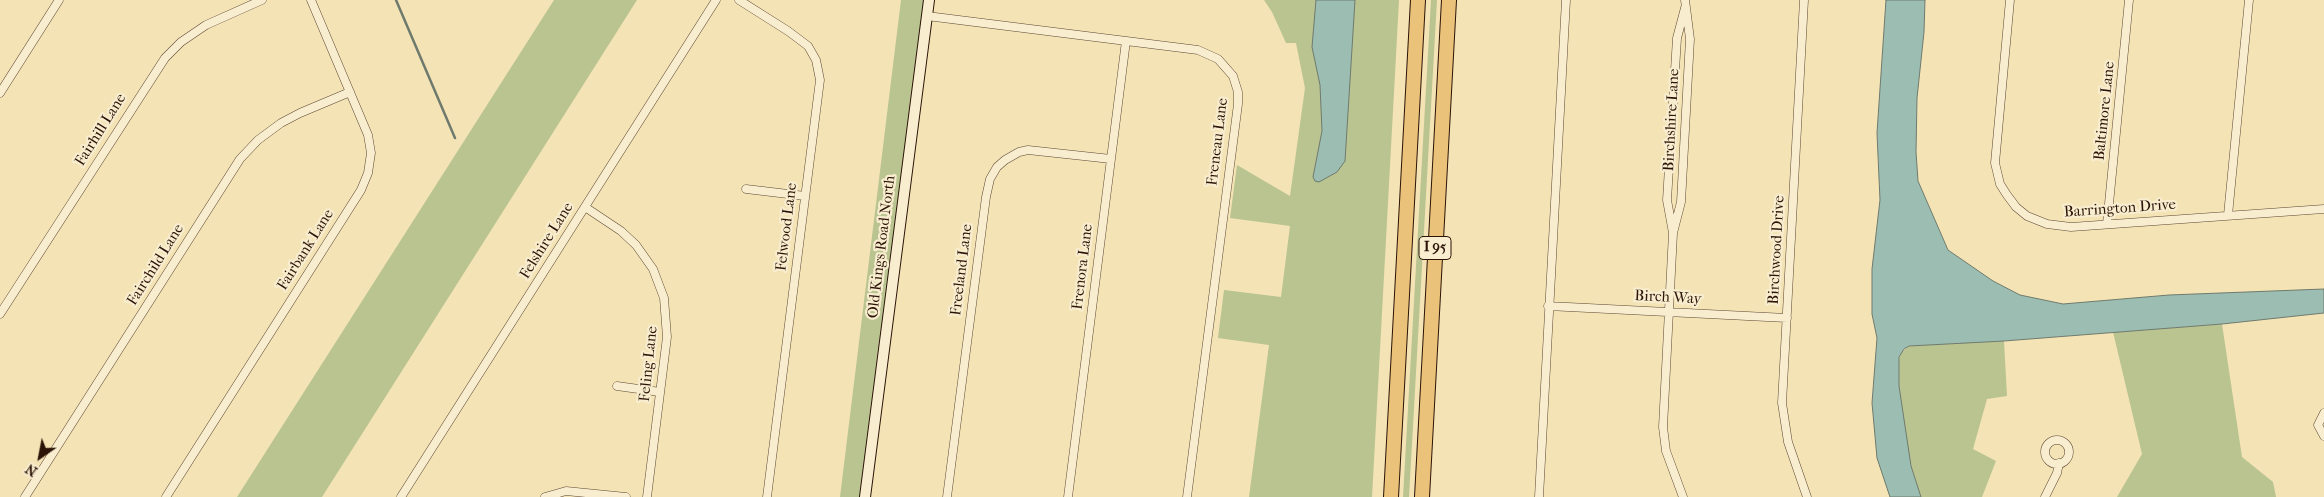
<!DOCTYPE html>
<style>
body{margin:0}
#map{position:relative;width:2324px;height:497px;overflow:hidden;background:#f4e3b5;font-family:"IM FELL French Canon",serif}
canvas{display:block}
.north{position:absolute;left:15px;top:432px;width:50px;height:50px;-webkit-text-stroke:4px #f8edcf;paint-order:stroke;rotate:213deg;font-size:14px;font-weight:700;line-height:20px;text-align:center;color:#2b1307}
.north::after{content:'';display:block;margin:auto;width:18px;height:22px;background:#2b1307;clip-path:polygon(50% 0,100% 100%,50% 72%,0 100%)}
</style>
<div id="map">
<canvas width="2324" height="497"></canvas>
<div class="north">N</div>
</div>
<script>
const g = document.querySelector('canvas').getContext('2d');
g.lineJoin = 'round';
function fillPath(path, color) { g.fillStyle = color; g.fill(path, 'evenodd'); }
const shape = rows => new Path2D(rows.map(r => 'M' + r).join(''));
function strokePath(path, color, width, dash) { g.strokeStyle = color; g.lineWidth = width; g.lineCap = dash ? 'butt' : 'round'; g.setLineDash(dash || []); g.stroke(path); }
function drawText(font, color, halo, rows, align = 'center') {
  g.font = font + ' "IM FELL French Canon",serif'; g.lineWidth = 4.5; g.setLineDash([]); g.textBaseline = 'middle'; g.strokeStyle = halo; g.fillStyle = color; for (const [text, x, y, turn = 0] of rows) {
    g.save(); g.translate(x, y); g.rotate((+turn || 0) * Math.PI / 180); g.textAlign = isNaN(turn) ? turn : align; if (halo) g.strokeText(text, 0, 0); g.fillText(text, 0, 0); g.restore();
  }
}
const green = shape([
 [554,0,637,0,322,497,237,497],
 [901,0,924,0,860,497,840,497],
 [1264,0,1399,0,1372,497,1249,497,1269,345,1218,338,1224,290,1281,297,1290,226,1230,218,1237,165,1290,196,1305,88,1296,43,1286,43,1272,12],
 [1431,0,1437,0,1409,497,1403,497],
 [2222,324,2242,457,2273,482,2276,497,2117,497,2142,454,2113,332],
 [2004,341,2007,396,1987,399,1973,449,1996,461,1982,497,1921,497,1911,466,1905,434,1899,386,1898,362,1901,353,1909,346,1914,345]
]);
const water = shape([
 [1316,0,1355,0,1345,161,1337,172,1319,182,1315,181,1313,177,1322,131,1320,85,1312,47,1316,0],
 [1886,0,1925,0,1924,32,1917,98,1916,152,1918,181,1948,250,1993,281,2020,295,2063,304,2169,295,2324,289,2324,313,2222,324,2004,341,1909,346,1904,349,1899,357,1899,386,1911,466,1921,497,1890,497,1877,458,1872,403,1877,338,1872,314,1872,269,1880,200,1877,133,1886,0]
]);
const stream = shape([
 [396,0,455,138]
]);
const street = shape([
 [739,0,788,31,808,46,816,60,820,80,767,497],
 [1804,0,1782,403,1788,442,1807,497],
 [2010,0,1995,163,2000,184,2007,195,2016,207,2027,216,2047,224,2071,227,2324,209],
 [1685,8,1677,38,1667,200,1673,233,1681,202,1690,39,1685,0],
 [927,16,1198,50,1218,59,1233,76,1238,92,1238,104,1187,497],
 [0,93,59,0],
 [746,189,805,196],
 [585,207,621,231,636,245,653,269,664,298,667,337,647,497],
 [2228,215,2249,0],
 [2107,224,2129,0],
 [1673,233,1663,427,1666,451,1683,497],
 [1548,306,1787,318],
 [0,314,165,58,181,42,206,25,262,0],
 [617,386,660,392],
 [2324,413,2318,425,2324,436],
 '2045 452a12 12 0 1 1 24 0a12 12 0 1 1-24 0Z',
 [25,497,240,159,258,140,281,123,300,113,350,92],
 [166,497,361,190,368,173,371,153,368,135,311,0],
 [401,497,716,0],
 [545,497,566,491,626,497],
 [947,497,986,197,990,179,997,167,1005,160,1019,152,1028,150,1111,159],
 [1068,497,1126,41],
 [1539,497,1566,0],
 [2045,497,2057,473,2059,463]
]);
const secondary = shape([
 [865,497,929,0]
]);
const highway = shape([
 [1391,497,1418,0],
 [1422,497,1449,0]
]);
const shields = [
 [1435,248,32]
];
const shieldNames = [
 ["I 95",1435,248]
];
const streetNames = [
 ["Baltimore Lane",2105,111,-84],
 ["Birchshire Lane",1672,120,-87],
 ["Fairhill Lane",101,130,-58],
 ["Freneau Lane",1218,142,-83],
 ["Barrington Drive",2120,209,-4],
 ["Felwood Lane",787,227,-83],
 ["Felshire Lane",547,241,-58],
 ["Old Kings Road North",882,247,-83],
 ["Fairbank Lane",306,250,-58],
 ["Birchwood Drive",1777,250,-87],
 ["Fairchild Lane",156,265,-58],
 ["Frenora Lane",1083,267,-83],
 ["Freeland Lane",962,270,-83],
 ["Birch Way",1668,298,3],
 ["Feling Lane",649,364,-84]
];
fillPath(green, '#b9c490');
fillPath(water, '#9cbeb2');
strokePath(water, '#6f7a6e', 1);
strokePath(stream, '#6f7a6e', 2.5);
strokePath(street, '#5d4732', 9);
strokePath(secondary, '#2b1307', 12);
strokePath(highway, '#2b1307', 16);
strokePath(street, '#f8edcf', 8);
strokePath(secondary, '#f8edcf', 10);
strokePath(highway, '#eac27a', 14);
for (const [x, y, w] of shields) { const box = new Path2D(); box.roundRect(x - w / 2, y - 11.5, w, 23, 4); g.fillStyle = '#f8edcf'; g.fill(box); strokePath(box, '#2b1307', 1); }
drawText('bold 14px', '#2b1307', null, shieldNames);
drawText('15px', '#2b1307', '#f8edcf', streetNames);
</script>
